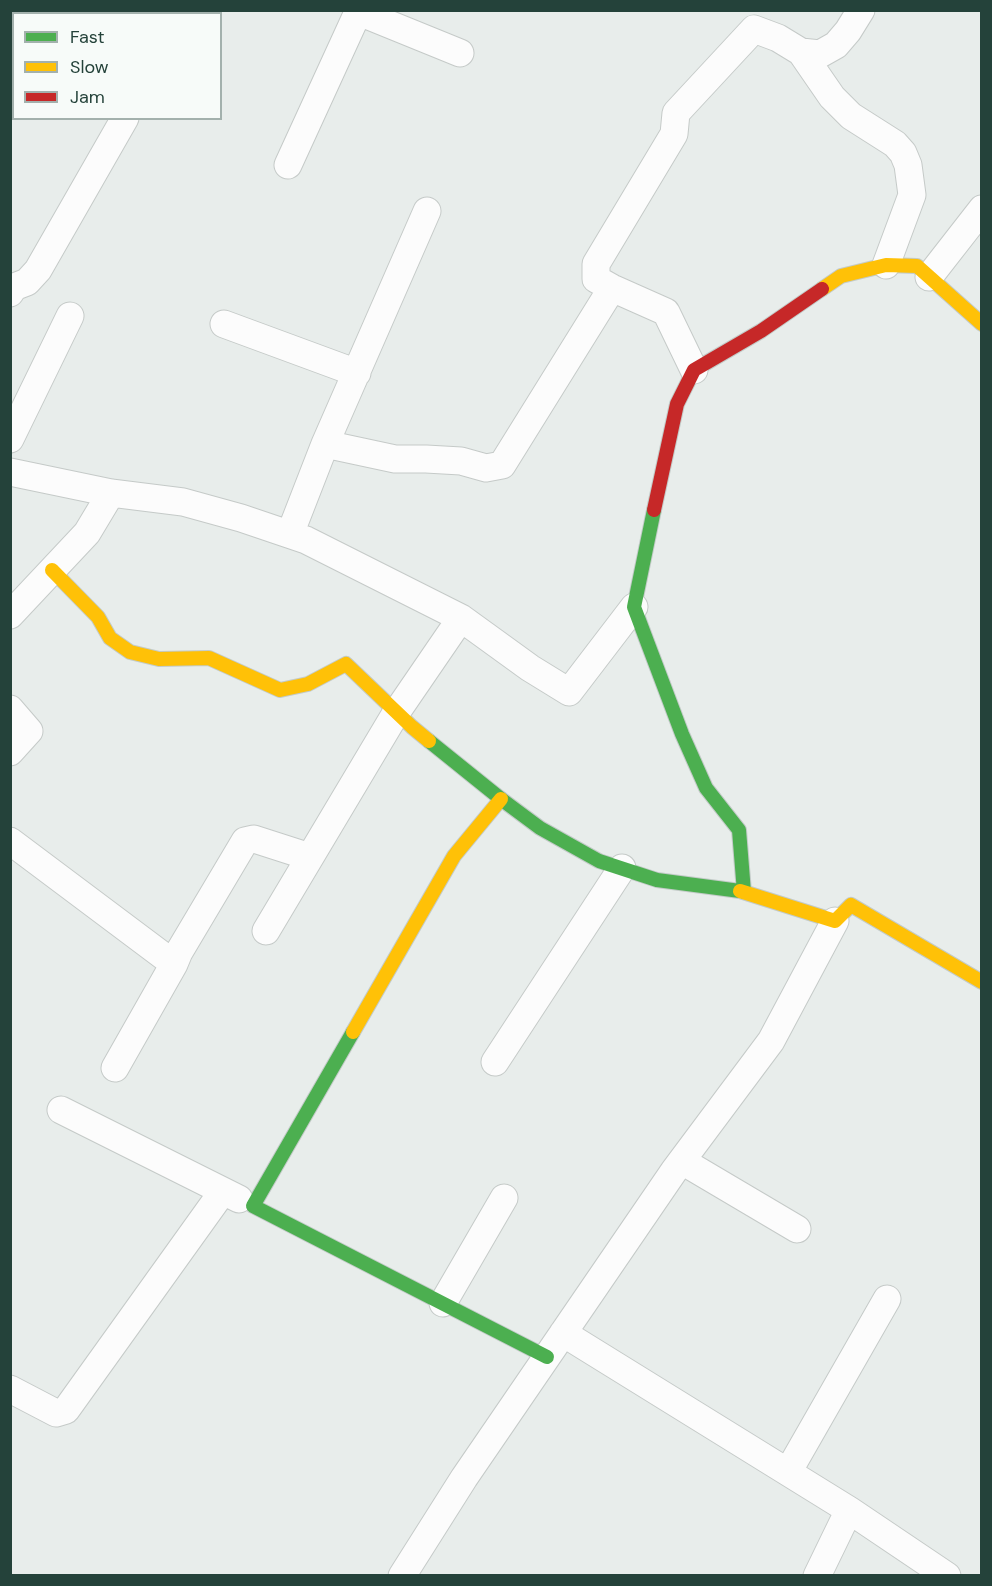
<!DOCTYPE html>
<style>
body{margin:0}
#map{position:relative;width:992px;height:1586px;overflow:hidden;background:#e8edeb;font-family:"DM Sans",sans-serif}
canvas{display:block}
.frame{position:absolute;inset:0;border:12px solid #24423a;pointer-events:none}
.legend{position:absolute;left:12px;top:12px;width:210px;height:108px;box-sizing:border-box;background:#f7fbf9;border:2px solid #a3b1ad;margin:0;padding:8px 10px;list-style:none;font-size:18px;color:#24423a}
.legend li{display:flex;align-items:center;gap:12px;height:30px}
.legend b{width:30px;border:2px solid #a3b1ad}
</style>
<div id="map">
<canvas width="992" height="1586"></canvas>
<div class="frame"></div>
<ul class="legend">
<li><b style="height:8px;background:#4caf50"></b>Fast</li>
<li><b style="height:8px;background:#ffc107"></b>Slow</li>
<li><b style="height:8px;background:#c62828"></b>Jam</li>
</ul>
</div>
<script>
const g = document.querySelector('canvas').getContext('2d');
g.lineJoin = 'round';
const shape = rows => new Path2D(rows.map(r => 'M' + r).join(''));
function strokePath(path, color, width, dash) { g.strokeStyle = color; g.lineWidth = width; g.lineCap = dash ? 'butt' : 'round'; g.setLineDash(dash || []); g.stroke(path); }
const street = shape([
 [360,10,369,16,460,53],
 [185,14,187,10],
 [801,52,832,97,851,116,895,144,903,153,908,165,912,195,886,265],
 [288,165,359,10],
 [929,277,982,209],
 [10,293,14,287,27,282,38,270,125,118],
 [224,324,357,373],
 [694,370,666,312,612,288,596,279,596,264,674,134,676,113,754,29,778,38,801,52,820,54,836,45,848,31,861,10],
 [10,439,70,316],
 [325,444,395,459,426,459,461,461,486,468,502,465,612,288],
 [10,472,111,493,183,502,241,518,306,540,461,618,530,668,569,692,634,607],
 [290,534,325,444,427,211],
 [10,615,87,533,111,493],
 [10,709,29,731,10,752],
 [10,841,174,964],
 [266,931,396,713,461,618],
 [495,1062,622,868],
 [115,1068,174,964,179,952,245,841,254,839,310,857],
 [61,1110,239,1199],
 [682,1161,797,1229],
 [443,1303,504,1198],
 [563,1333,849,1510,947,1576],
 [10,1389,56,1413,66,1410,223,1191],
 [788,1472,887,1299],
 [402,1576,464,1478,674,1171,771,1041,835,921],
 [817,1576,849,1510]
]);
const fast = shape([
 [654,510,634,607,682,734,706,788,739,830,744,892],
 [429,741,501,799,540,828,599,861,657,880,740,891],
 [353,1032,253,1206,547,1357]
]);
const slow = shape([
 [822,289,841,276,886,265,917,266,982,324],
 [52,570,98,617,110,638,130,652,159,659,209,658,280,690,308,684,346,664,412,727,429,741],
 [740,891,835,921,851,905,982,982],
 [353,1032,454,856,501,799]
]);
const jam = shape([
 [654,510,677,404,694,370,761,331,822,289]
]);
strokePath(street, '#c5cac8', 29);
strokePath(fast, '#c3cbc8', 16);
strokePath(slow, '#c3cbc8', 16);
strokePath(jam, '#c3cbc8', 16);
strokePath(street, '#fcfcfc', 27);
strokePath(fast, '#4caf50', 14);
strokePath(slow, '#ffc107', 14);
strokePath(jam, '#c62828', 14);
</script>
